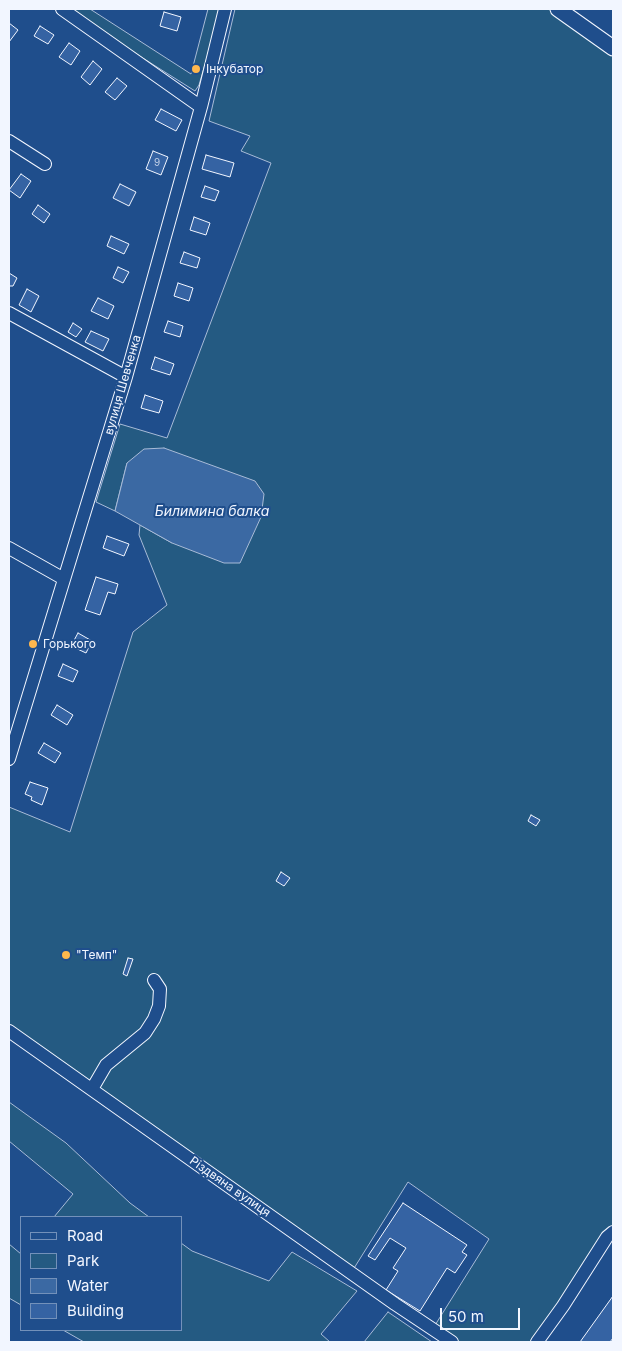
<!DOCTYPE html>
<meta charset="utf-8">
<style>
body{margin:0}
#map{position:relative;width:622px;height:1351px;overflow:hidden;background:#1f4e8c;font-family:Inter,sans-serif}
canvas{display:block}
.frame{position:absolute;inset:0;border:10px solid #f2f6ff;pointer-events:none}
.legend{position:absolute;left:20px;top:1216px;width:162px;height:115px;box-sizing:border-box;background:#1f4e8c;border:1px solid #7391ba;margin:0;padding:6px 9px;list-style:none;font-size:15px;color:#f2f6ff}
.legend li{display:flex;align-items:center;gap:10px;height:25px}
.legend b{width:25px;border:1px solid #7391ba}
.scale{position:absolute;left:440px;top:1308px;width:80px;height:22px;box-sizing:border-box;border:2px solid #f2f6ff;border-top:0;padding-left:6px;font-size:15px;line-height:18px;white-space:nowrap;color:#f2f6ff;-webkit-text-stroke:4px #1f4e8c;paint-order:stroke}
</style>
<div id="map">
<canvas width="622" height="1351"></canvas>
<div class="frame"></div>
<ul class="legend">
<li><b style="height:6px;background:#1f4e8c"></b>Road</li>
<li><b style="height:14px;background:#245a82"></b>Park</li>
<li><b style="height:14px;background:#3b69a3"></b>Water</li>
<li><b style="height:14px;background:#3563a3"></b>Building</li>
</ul>
<div class="scale">50 m</div>
</div>
<script>
const g = document.querySelector('canvas').getContext('2d');
g.lineJoin = 'round';
function fillPath(path, color) { g.fillStyle = color; g.fill(path, 'evenodd'); }
const shape = rows => new Path2D(rows.map(r => 'M' + r).join(''));
function strokePath(path, color, width, dash) { g.strokeStyle = color; g.lineWidth = width; g.lineCap = dash ? 'butt' : 'round'; g.setLineDash(dash || []); g.stroke(path); }
function drawText(font, color, halo, rows, align = 'center') {
  g.font = font + ' Inter,sans-serif'; g.lineWidth = 4; g.setLineDash([]); g.textBaseline = 'middle'; g.strokeStyle = halo; g.fillStyle = color; for (const [text, x, y, turn = 0] of rows) {
    g.save(); g.translate(x, y); g.rotate((+turn || 0) * Math.PI / 180); g.textAlign = isNaN(turn) ? turn : align; if (halo) g.strokeText(text, 0, 0); g.fillText(text, 0, 0); g.restore();
  }
}
const green = shape([
 [65,9,90,9,191,74,208,9,221,9,199,85,195,91,65,9],
 [235,9,558,9,613,48,613,1229,539,1342,452,1342,432,1330,489,1239,408,1182,351,1273,9,1031,9,807,70,832,133,632,167,605,139,535,140,525,172,543,127,463,115,511,96,502,120,424,167,438,271,163,241,151,250,136,209,121,235,9],
 [9,1102,66,1143,130,1203,149,1217,54,1217,73,1194,9,1141,9,1102],
 [181,1243,192,1251,269,1281,292,1252,357,1291,321,1334,330,1342,84,1342,63,1330,181,1330,181,1243],
 [9,1244,21,1254,21,1305,9,1298,9,1244],
 [388,1312,432,1342,364,1342,388,1312]
]);
const water = shape([
 [164,448,255,481,264,494,261,517,240,563,224,563,172,543,115,511,127,463,144,449,164,448]
]);
const building = shape([
 [164,12,181,17,177,31,160,26,164,12],
 [9,23,18,30,9,42,9,23],
 [40,26,54,35,48,44,34,36,40,26],
 [69,43,80,51,71,65,59,57,69,43],
 [93,61,102,69,90,85,81,77,93,61],
 [117,78,127,86,115,100,105,92,117,78],
 [161,109,182,120,176,131,155,120,161,109],
 [153,151,168,157,161,175,146,169,153,151],
 [206,155,234,163,230,177,202,169,206,155],
 [21,174,31,181,20,198,9,190,21,174],
 [120,184,136,192,129,206,113,198,120,184],
 [205,186,219,191,215,201,201,197,205,186],
 [38,205,50,214,44,223,32,214,38,205],
 [194,217,210,223,206,235,190,230,194,217],
 [111,236,129,244,124,254,107,246,111,236],
 [184,252,200,258,197,268,180,263,184,252],
 [118,267,129,272,123,283,113,278,118,267],
 [9,273,17,278,13,286,9,286,9,273],
 [178,283,193,288,189,301,174,296,178,283],
 [27,289,39,296,31,312,19,305,27,289],
 [98,298,114,306,108,319,91,311,98,298],
 [168,321,183,326,180,337,164,332,168,321],
 [73,323,82,329,76,337,68,332,73,323],
 [91,331,109,339,103,351,85,342,91,331],
 [155,357,174,364,170,375,151,369,155,357],
 [145,395,163,401,159,413,141,408,145,395],
 [107,536,129,544,124,556,103,548,107,536],
 [96,577,118,584,115,594,108,592,100,615,85,610,96,577],
 [78,633,92,641,86,653,71,646,78,633],
 [63,664,78,671,73,682,58,676,63,664],
 [57,705,73,715,67,725,51,715,57,705],
 [44,743,61,753,55,763,38,753,44,743],
 [30,782,48,788,42,805,31,800,32,797,25,794,30,782],
 [531,815,540,820,536,826,528,821,531,815],
 [281,872,290,878,284,886,276,881,281,872],
 [128,958,133,959,127,976,123,974,128,958],
 [403,1203,467,1245,462,1252,467,1255,455,1273,447,1268,420,1311,386,1290,398,1271,393,1268,406,1248,390,1238,375,1260,368,1256,403,1203],
 [613,1296,613,1338,610,1342,580,1342,613,1296]
]);
const minor = shape([
 [62,9,201,107],
 [9,141,45,164],
 [9,313,126,377],
 [9,548,64,579],
 [9,759,126,377,201,107,225,9],
 [9,1031,395,1304,452,1342],
 [92,1089,106,1065,145,1033,154,1019,159,1006,160,989,154,980],
 [537,1342,563,1306,607,1237,613,1232]
]);
const major = shape([
 [558,9,613,48]
]);
const markers = [
 [196,69,5,"#ffb74d"],
 [33,644,5,"#ffb74d"],
 [66,955,5,"#ffb74d"]
];
const numberNames = [
 ["9",157,163]
];
const poiNames = [
 ["Інкубатор",206,69],
 ["Горького",43,644],
 ["\"Темп\"",76,955]
];
const streetNames = [
 ["вулиця Шевченка",123,385,-74],
 ["Різдвяна вулиця",230,1187,35]
];
const waterNames = [
 ["Билимина балка",212,512]
];
fillPath(green, '#245a82');
strokePath(green, '#a8bbd7', 1);
fillPath(water, '#3b69a3');
strokePath(water, '#a8bbd7', 1);
fillPath(building, '#3563a3');
strokePath(building, '#f2f6ff', 1);
strokePath(minor, '#f2f6ff', 14);
strokePath(major, '#f2f6ff', 17);
strokePath(minor, '#1f4e8c', 12);
strokePath(major, '#1f4e8c', 15);
for (const [x, y, r, color] of markers) { const dot = new Path2D(); dot.arc(x, y, r, 0, 2 * Math.PI); g.fillStyle = color; g.fill(dot); strokePath(dot, '#1f4e8c', 2); }
drawText('10px', '#c3d1e8', null, numberNames);
drawText('12px', '#f2f6ff', '#1f4e8c', poiNames, 'left');
drawText('12px', '#f2f6ff', '#1f4e8c', streetNames);
drawText('italic 14px', '#f2f6ff', '#1f4e8c', waterNames);
</script>
